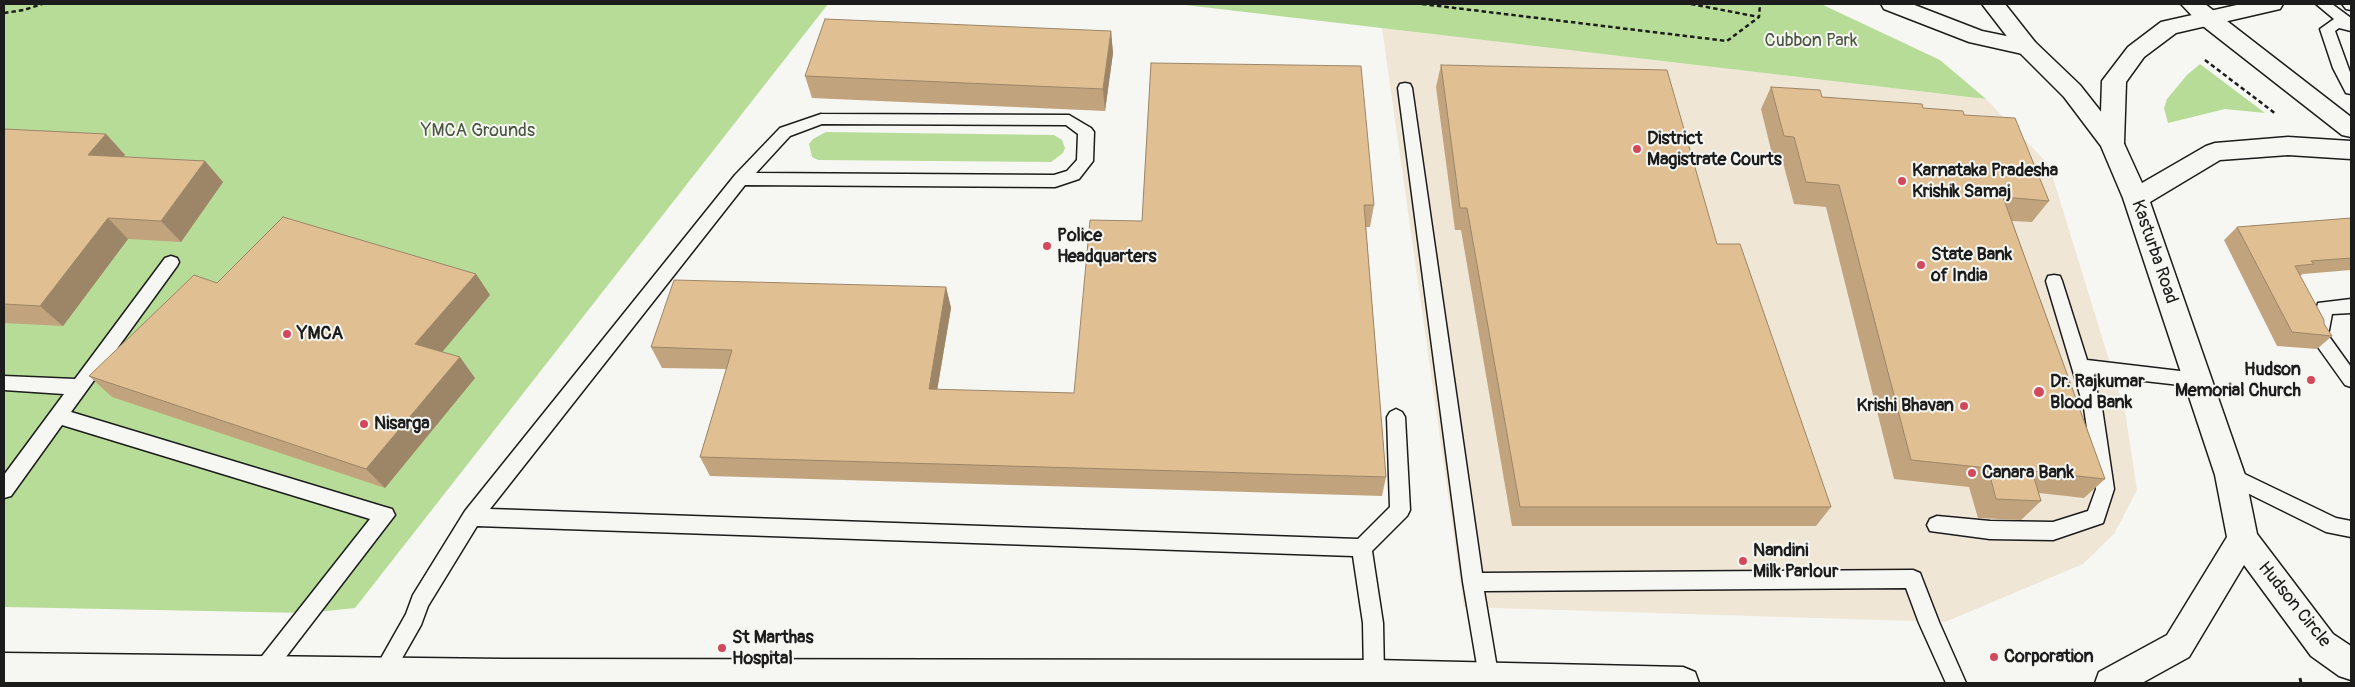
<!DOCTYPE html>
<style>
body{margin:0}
#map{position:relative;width:2355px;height:687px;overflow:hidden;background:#f6f6f2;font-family:Pangolin,sans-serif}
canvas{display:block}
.frame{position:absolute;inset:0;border:5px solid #1c1c1c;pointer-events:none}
</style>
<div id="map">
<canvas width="2355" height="687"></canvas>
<div class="frame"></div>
</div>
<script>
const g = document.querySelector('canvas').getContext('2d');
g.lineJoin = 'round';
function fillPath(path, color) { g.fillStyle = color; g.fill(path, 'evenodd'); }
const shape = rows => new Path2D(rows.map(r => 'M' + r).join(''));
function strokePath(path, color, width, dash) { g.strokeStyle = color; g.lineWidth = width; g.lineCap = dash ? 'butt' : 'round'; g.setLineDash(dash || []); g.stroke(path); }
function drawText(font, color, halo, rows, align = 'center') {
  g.font = font + ' Pangolin,sans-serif'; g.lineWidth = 4; g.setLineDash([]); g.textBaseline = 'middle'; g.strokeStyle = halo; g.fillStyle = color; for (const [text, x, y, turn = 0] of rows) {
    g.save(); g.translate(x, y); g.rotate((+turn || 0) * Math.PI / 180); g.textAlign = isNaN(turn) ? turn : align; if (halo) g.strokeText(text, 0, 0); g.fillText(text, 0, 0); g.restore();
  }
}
const built = shape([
 [1382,28,1986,99,2049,165,2125,412,2137,490,2114,534,2083,564,1945,622,1464,607]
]);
const green = shape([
 [4,4,828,4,355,608,307,613,4,607],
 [1177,4,1821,4,1940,60,1986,99],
 [2200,64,2265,113,2225,109,2168,123,2164,108,2167,99,2187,75],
 [826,132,1054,135,1062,140,1065,148,1063,153,1051,162,818,160,812,157,809,144,813,139]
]);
const pathFar1 = shape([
 [1422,4,1727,41,1759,17,1760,4],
 [1691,4,1759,17],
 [4,13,24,10,42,4],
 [2205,60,2276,114]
]);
const path = shape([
 [2300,678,2301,683]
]);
const service = shape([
 [2316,4,2332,4,2351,18,2351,31,2339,28,2335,31,2351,75,2351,94,2346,93,2333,68,2320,29,2334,19,2316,4],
 [2342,4,2351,4,2351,10,2346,9,2342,4],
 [1405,83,1410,84,1412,88,1482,573,1913,570,1920,573,1939,622,1966,683,1946,683,1919,623,1906,588,1484,591,1499,680,1498,683,1480,683,1463,582,1398,88,1400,84,1405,83],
 [821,114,1069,115,1091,128,1094,132,1093,161,1079,179,1055,187,745,185,490,509,1358,539,1390,507,1387,417,1390,412,1396,409,1402,412,1405,417,1410,510,1407,516,1372,551,1383,623,1384,676,1381,683,1367,683,1364,676,1363,623,1353,556,477,526,428,606,421,625,388,683,367,683,406,614,413,595,465,511,735,175,780,128,821,114],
 [822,124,1066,125,1078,134,1077,160,1067,171,1054,175,756,173,790,136,822,124],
 [171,256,177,258,179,262,177,266,71,412,385,507,392,509,395,515,269,679,262,682,255,679,252,672,255,665,370,519,62,425,11,496,4,498,4,475,64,394,4,390,4,376,75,379,165,258,171,256],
 [2054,275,2060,276,2062,281,2087,360,2197,373,2203,375,2206,380,2203,385,2197,387,2092,375,2102,408,2114,489,2103,523,2053,540,1990,539,1930,531,1927,525,1930,519,1937,516,1990,521,2053,522,2088,511,2096,489,2084,408,2046,281,2048,276,2054,275],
 [2351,299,2351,313,2332,314,2328,335,2351,367,2351,387,2345,385,2310,336,2318,303,2351,299],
 [2230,467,2336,518,2351,521,2351,537,2326,532,2223,481,2221,475,2223,469,2230,467]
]);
const minor = shape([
 [1881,4,1912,4,1982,31,2035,42,2038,47,2035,52,2027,55,1969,42,1884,9,1881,4]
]);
const secondary = shape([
 [2241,4,2283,4,2280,9,2176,33,2144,57,2126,82,2124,143,2121,149,2112,152,2103,149,2100,143,2102,81,2128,47,2161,22,2241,4]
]);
const primary = shape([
 [1982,4,2005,4,2035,42,2080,85,2121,137,2142,183,2206,146,2215,143,2288,137,2351,141,2351,159,2288,155,2220,160,2150,202,2245,475,2257,534,2333,634,2351,646,2351,680,2339,676,2311,656,2244,565,2189,657,2142,683,2095,683,2099,672,2167,635,2227,537,2215,475,2123,198,2101,146,2064,97,2019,52,1982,4],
 [2181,4,2205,4,2351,117,2351,137,2342,135,2199,23,2181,4],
 [4,653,503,659,1374,660,1683,667,1695,672,1699,683,4,683,4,653]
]);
const wall = shape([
 [1111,31,1113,53,1105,111,812,98,805,76],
 [1151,63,1374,205,1370,227,1366,227,1386,477,1382,496,710,476,700,457,726,369,662,368,651,347,946,287,951,308,937,390,1074,393,1142,221],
 [1441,65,1717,244,1831,507,1816,526,1512,526,1461,230,1455,230,1436,87],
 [1771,87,1822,97,1923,108,1964,115,2049,201,2032,222,2012,221,2105,479,2084,498,2039,493,2041,501,2021,520,1978,518,1969,487,1894,479,1826,207,1794,204,1782,159,1773,158,1761,109],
 [4,129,106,134,125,155,123,157,205,161,223,182,181,242,128,239,63,326,4,323],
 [2351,218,2351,270,2303,274,2300,276,2324,324,2332,336,2317,349,2277,346,2224,240,2237,227],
 [476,274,490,295,442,352,475,378,385,488,112,397,89,376,217,283]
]);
const shadedWall = shape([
 [1111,31,1113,53,1105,111,1103,89],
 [106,134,125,155,108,176,88,155],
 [205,161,223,182,181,242,161,221],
 [108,218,128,239,63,326,40,306],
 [476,274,490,295,432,364,415,344],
 [946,287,951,308,934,409,929,389],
 [460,357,475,378,385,488,366,469]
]);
const building = shape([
 [825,19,1111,31,1103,89,805,76,825,19],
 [1151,63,1361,66,1374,205,1364,205,1386,477,700,457,732,350,651,347,674,280,946,287,929,389,1074,393,1090,220,1142,221,1151,63],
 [1441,65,1667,70,1717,244,1740,244,1831,507,1520,507,1467,208,1460,208,1441,65],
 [1771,87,1820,90,1822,97,1922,104,1923,108,1963,111,1964,115,2015,118,2049,201,2003,197,2105,479,2032,471,2041,501,1996,499,1988,468,1911,460,1839,185,1806,182,1794,137,1784,136,1771,87],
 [4,129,106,134,88,155,205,161,161,221,108,218,40,306,4,304,4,129],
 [283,217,476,274,415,344,460,357,366,469,89,376,194,275,217,283,283,217],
 [2351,218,2351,258,2311,261,2314,264,2295,266,2324,320,2324,324,2332,336,2292,332,2237,227,2351,218]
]);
const markers = [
 [1637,149,5,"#d1495b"],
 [1902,181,5,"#d1495b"],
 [1047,246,5,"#d1495b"],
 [1921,265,5,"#d1495b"],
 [287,334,5,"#d1495b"],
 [2311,380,5,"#d1495b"],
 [2039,392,6,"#d1495b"],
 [1964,406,5,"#d1495b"],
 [364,424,5,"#d1495b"],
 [1972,473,5,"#d1495b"],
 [1743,561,5,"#d1495b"],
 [722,648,5,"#d1495b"],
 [1994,657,5,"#d1495b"]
];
const parkNames = [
 ["Cubbon Park",1811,41],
 ["YMCA Grounds",478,131]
];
const poiNames = [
 ["District",1647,139],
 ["Magistrate Courts",1647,160],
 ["Karnataka Pradesha",1912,171],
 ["Krishik Samaj",1912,192],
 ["Police",1057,236],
 ["Headquarters",1057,257],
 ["State Bank",1931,255],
 ["of India",1931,276],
 ["YMCA",297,334],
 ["Hudson",2301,370,"right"],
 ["Memorial Church",2301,391,"right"],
 ["Dr. Rajkumar",2050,382],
 ["Blood Bank",2050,403],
 ["Krishi Bhavan",1954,406,"right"],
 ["Nisarga",374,424],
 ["Canara Bank",1982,473],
 ["Nandini",1753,551],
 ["Milk Parlour",1753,572],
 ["St Marthas",732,638],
 ["Hospital",732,659],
 ["Corporation",2004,657]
];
const streetNames = [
 ["Kasturba Road",2154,252,71],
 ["Hudson Circle",2294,605,51]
];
fillPath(built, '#efe6d6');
fillPath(green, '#b7dc97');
strokePath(service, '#1c1c1c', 3);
strokePath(minor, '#1c1c1c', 3);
strokePath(secondary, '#1c1c1c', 3);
strokePath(primary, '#1c1c1c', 3);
strokePath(pathFar1, '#1c1c1c', 2.5, [4.5, 3]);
strokePath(path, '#1c1c1c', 3, [5.5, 4.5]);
fillPath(service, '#f6f6f2');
fillPath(minor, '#f6f6f2');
fillPath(secondary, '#f6f6f2');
fillPath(primary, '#f6f6f2');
fillPath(wall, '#c1a47e');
fillPath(shadedWall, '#9d8667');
fillPath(building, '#e0bf93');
strokePath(building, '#9d8667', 1);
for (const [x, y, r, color] of markers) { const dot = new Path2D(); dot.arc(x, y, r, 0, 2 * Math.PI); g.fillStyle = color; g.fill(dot); strokePath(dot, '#f6f6f2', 2); }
drawText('18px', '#4a5641', '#f6f6f2', parkNames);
drawText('bold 18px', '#1c1c1c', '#f6f6f2', poiNames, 'left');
drawText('18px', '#1c1c1c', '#f6f6f2', streetNames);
</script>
